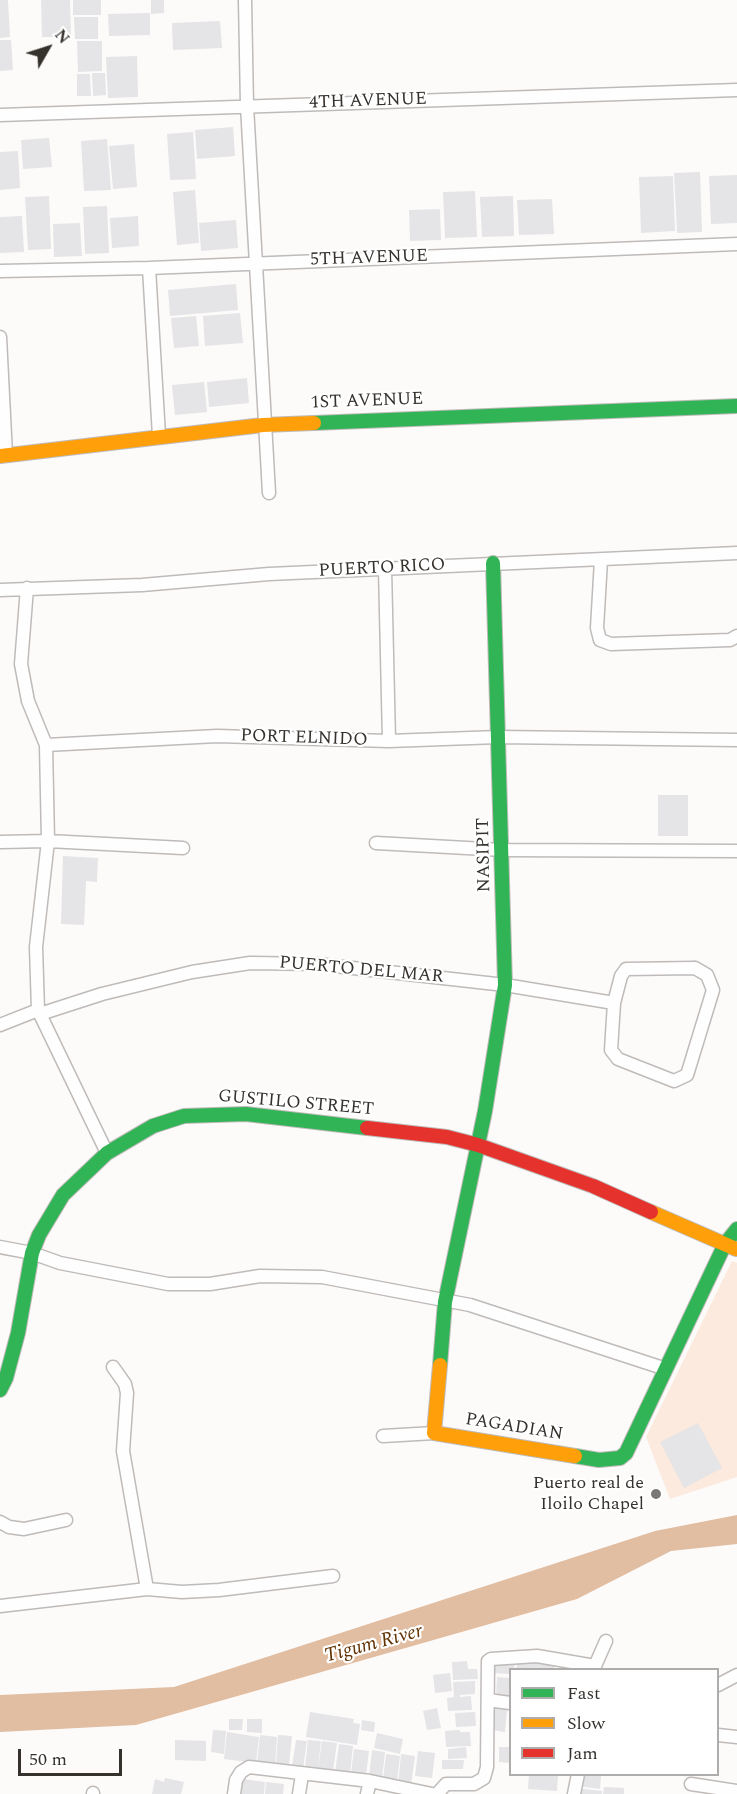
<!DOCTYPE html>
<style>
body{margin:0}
#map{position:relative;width:737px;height:1794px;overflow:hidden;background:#fdfbfa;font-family:Spectral,serif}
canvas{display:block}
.legend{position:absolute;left:509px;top:1668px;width:210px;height:108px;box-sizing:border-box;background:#fff;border:2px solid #aeadab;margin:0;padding:8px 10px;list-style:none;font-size:18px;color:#35312d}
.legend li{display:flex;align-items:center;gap:12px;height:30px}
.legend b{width:30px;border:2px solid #aeadab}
.north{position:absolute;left:18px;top:18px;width:60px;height:60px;-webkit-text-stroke:4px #fff;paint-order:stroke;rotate:51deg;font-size:16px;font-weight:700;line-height:24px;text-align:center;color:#35312d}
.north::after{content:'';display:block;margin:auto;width:21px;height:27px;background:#35312d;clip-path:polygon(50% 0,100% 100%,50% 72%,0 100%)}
.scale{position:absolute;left:18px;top:1749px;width:104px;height:27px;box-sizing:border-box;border:3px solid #35312d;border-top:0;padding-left:8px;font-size:18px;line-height:21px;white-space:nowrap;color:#35312d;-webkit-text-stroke:4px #fff;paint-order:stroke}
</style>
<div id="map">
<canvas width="737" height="1794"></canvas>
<ul class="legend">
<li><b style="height:8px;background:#30b455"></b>Fast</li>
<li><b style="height:8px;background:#ff9f0a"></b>Slow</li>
<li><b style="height:8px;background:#e5322d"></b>Jam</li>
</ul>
<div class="north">N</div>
<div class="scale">50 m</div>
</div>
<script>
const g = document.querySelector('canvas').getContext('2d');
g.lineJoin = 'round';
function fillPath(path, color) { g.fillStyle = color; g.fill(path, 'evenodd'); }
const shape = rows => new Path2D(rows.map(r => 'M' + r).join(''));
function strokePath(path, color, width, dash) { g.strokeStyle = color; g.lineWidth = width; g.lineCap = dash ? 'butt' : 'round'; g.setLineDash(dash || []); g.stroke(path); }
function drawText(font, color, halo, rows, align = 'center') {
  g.font = font + ' Spectral,serif'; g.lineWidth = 4.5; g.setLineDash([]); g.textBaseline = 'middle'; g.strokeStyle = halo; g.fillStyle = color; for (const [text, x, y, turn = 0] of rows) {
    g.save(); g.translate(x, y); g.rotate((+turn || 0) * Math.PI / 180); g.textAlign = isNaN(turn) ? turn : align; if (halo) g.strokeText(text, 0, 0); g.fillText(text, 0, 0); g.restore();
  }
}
const green = shape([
 [732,1261,737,1263,737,1477,670,1499,646,1437]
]);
const water = shape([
 [737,1515,737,1544,671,1551,577,1599,136,1725,0,1732,0,1695,174,1687,655,1531]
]);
const building = shape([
 [0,0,8,0,10,37,0,38],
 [41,0,70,0,71,37,42,37],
 [73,0,101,0,101,15,73,15],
 [151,0,164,0,164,13,151,14],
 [150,13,150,35,109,36,108,14],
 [74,17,98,17,98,39,75,39],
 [220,21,222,48,173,50,172,23],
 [0,40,11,40,13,70,0,71],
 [77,41,102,41,102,71,78,72],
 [137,56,138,97,108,98,106,57],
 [92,73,105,73,106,95,93,96],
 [77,74,90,74,91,96,77,96],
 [233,127,235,156,197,159,195,130],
 [193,132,196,179,170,180,167,134],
 [49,138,52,167,23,169,21,140],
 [107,139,111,190,84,191,81,141],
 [134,144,137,187,113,189,109,146],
 [18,151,20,188,0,190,0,152],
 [700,172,702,232,677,233,674,173],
 [737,175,737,223,711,224,709,176],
 [673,176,675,231,641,233,639,177],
 [195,190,199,243,177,245,173,192],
 [475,191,477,237,445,238,443,192],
 [49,196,51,249,28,250,25,197],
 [513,196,514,236,482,237,480,197],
 [552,199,554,234,519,235,517,200],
 [107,206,109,253,85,254,83,207],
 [440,209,441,240,410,241,409,210],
 [22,216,24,252,0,253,0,217],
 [138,216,139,246,112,248,110,218],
 [236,220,238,248,201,251,199,223],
 [80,223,82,256,54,257,53,224],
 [236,284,238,310,170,316,168,290],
 [240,313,243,343,205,346,203,316],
 [196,316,199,346,174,348,171,318],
 [247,378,249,403,209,407,207,382],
 [204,382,207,412,175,415,172,385],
 [658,795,688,795,688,836,658,836],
 [63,856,98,858,97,882,86,881,84,925,61,924],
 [698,1423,722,1468,684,1488,660,1442],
 [518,1658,555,1662,554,1670,516,1670],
 [492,1660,515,1662,514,1670,510,1670,510,1674,491,1673],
 [467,1661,468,1669,477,1669,478,1679,453,1680,452,1662],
 [450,1673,452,1691,435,1693,433,1675],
 [497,1677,510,1678,510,1698,496,1697],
 [475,1681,475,1694,460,1695,460,1697,471,1696,472,1710,448,1711,447,1698,454,1697,453,1682],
 [437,1708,441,1728,427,1730,423,1711],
 [494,1708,507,1709,505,1732,492,1730],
 [310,1712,354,1719,353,1723,360,1724,357,1745,306,1737],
 [475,1712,476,1726,456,1727,455,1713],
 [229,1719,243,1719,242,1730,229,1730],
 [247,1719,262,1719,262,1733,247,1732],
 [362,1720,375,1722,374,1732,361,1730],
 [213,1730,226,1731,224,1754,211,1752],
 [460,1730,460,1732,470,1732,471,1746,446,1747,445,1731],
 [227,1732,259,1737,256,1763,224,1759],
 [377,1733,403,1739,400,1754,374,1748],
 [260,1735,277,1737,275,1766,257,1764],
 [278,1735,292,1736,289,1765,276,1764],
 [175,1740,206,1741,206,1761,175,1760],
 [296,1740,307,1741,303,1769,292,1767],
 [308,1740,321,1741,318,1768,305,1767],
 [322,1741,337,1743,333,1771,318,1769],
 [339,1744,353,1746,350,1774,335,1772],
 [466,1747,467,1758,448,1759,448,1749],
 [499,1747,510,1747,510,1763,499,1762],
 [354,1749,369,1751,366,1775,351,1773],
 [372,1750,385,1752,382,1779,369,1777],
 [418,1751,435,1753,432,1778,415,1776],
 [386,1754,400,1756,397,1782,383,1780],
 [401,1754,415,1756,411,1786,398,1785],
 [442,1760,464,1760,463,1769,442,1769],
 [529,1774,558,1776,557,1791,528,1789],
 [578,1774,601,1776,600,1789,577,1786],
 [165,1778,184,1782,181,1794,152,1794,155,1779,164,1782],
 [243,1779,265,1782,264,1794,241,1794],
 [266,1782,284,1784,283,1794,265,1794],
 [604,1787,624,1788,624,1794,603,1794],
 [576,1788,602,1791,602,1794,575,1794]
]);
const street = shape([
 [245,0,247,106,269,493],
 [0,115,737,90],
 [149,268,159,436],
 [0,271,149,268,737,244],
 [0,337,6,455],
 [601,560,597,628,600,640,611,644,730,640,737,636],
 [27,588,21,664,28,701,46,745,48,841,36,947,38,1010,107,1153],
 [0,590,142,585,269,574,737,553],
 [389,741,498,737,737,740],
 [46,745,217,736,389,741,385,569],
 [0,842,48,841,183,848],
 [376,843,503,850,737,851],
 [695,968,707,975,713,990,687,1075,674,1081,618,1059,611,1050,614,1003,621,976,626,969,695,968],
 [40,1014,102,994,192,972,250,963,317,964,505,985,614,1003],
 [0,1025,38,1010],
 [0,1247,32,1253,60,1263,168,1284,210,1284,260,1276,322,1277,470,1305,666,1369],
 [113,1367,125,1384,127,1393,123,1451,147,1589],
 [383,1436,434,1433],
 [0,1522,9,1527,24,1529,66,1520],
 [0,1606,147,1589,182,1592,219,1590,333,1576],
 [595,1666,606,1641],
 [718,1685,737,1675],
 [488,1700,510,1703],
 [718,1735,737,1737],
 [691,1784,737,1791],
 [93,1794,93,1793],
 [234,1794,236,1780,241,1772,249,1767,370,1781,432,1794],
 [299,1794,302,1775],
 [367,1794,370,1781],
 [437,1794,446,1784,474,1784,484,1778,487,1767,488,1661,491,1659,537,1656,595,1666,594,1670],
 [574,1794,578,1774]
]);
const fast = shape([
 [314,423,737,406],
 [440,1365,445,1302,485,1111,505,985,493,563],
 [0,1390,6,1378,18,1333,32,1253,39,1235,63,1195,107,1153,153,1126,184,1116,246,1114,367,1128],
 [575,1456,599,1460,620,1458,626,1453,725,1244,737,1229]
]);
const slow = shape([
 [0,456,263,425,314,423],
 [651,1212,736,1249],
 [440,1365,434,1433,575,1456]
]);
const jam = shape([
 [367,1128,447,1137,478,1145,593,1186,651,1212]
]);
const markers = [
 [656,1494,6,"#7b7875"]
];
const streetNames = [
 ["4TH AVENUE",368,102,-2],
 ["5TH AVENUE",369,259,-2],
 ["1ST AVENUE",367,402,-2],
 ["PUERTO RICO",382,569,-3],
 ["PORT ELNIDO",304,739,2],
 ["NASIPIT",485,855,-91],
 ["PUERTO DEL MAR",361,971,5],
 ["GUSTILO STREET",296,1104,5],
 ["PAGADIAN",514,1428,9]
];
const poiNames = [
 ["Puerto real de",644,1484],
 ["Iloilo Chapel",644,1505]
];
const waterNames = [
 ["Tigum River",374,1645,-15]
];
fillPath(green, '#fbeadd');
fillPath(water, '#e1bda2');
fillPath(building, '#e5e4e6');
strokePath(street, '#bebbb9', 15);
strokePath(fast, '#bebbb9', 16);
strokePath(slow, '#bebbb9', 16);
strokePath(jam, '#bebbb9', 16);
strokePath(street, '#fffefe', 12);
strokePath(fast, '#30b455', 14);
strokePath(slow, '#ff9f0a', 14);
strokePath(jam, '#e5322d', 14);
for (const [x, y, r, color] of markers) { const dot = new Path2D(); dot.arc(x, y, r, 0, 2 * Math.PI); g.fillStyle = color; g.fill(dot); strokePath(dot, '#fff', 2); }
drawText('18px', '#35312d', '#fff', streetNames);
drawText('18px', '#35312d', '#fff', poiNames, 'right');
drawText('italic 20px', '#613202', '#fff', waterNames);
</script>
